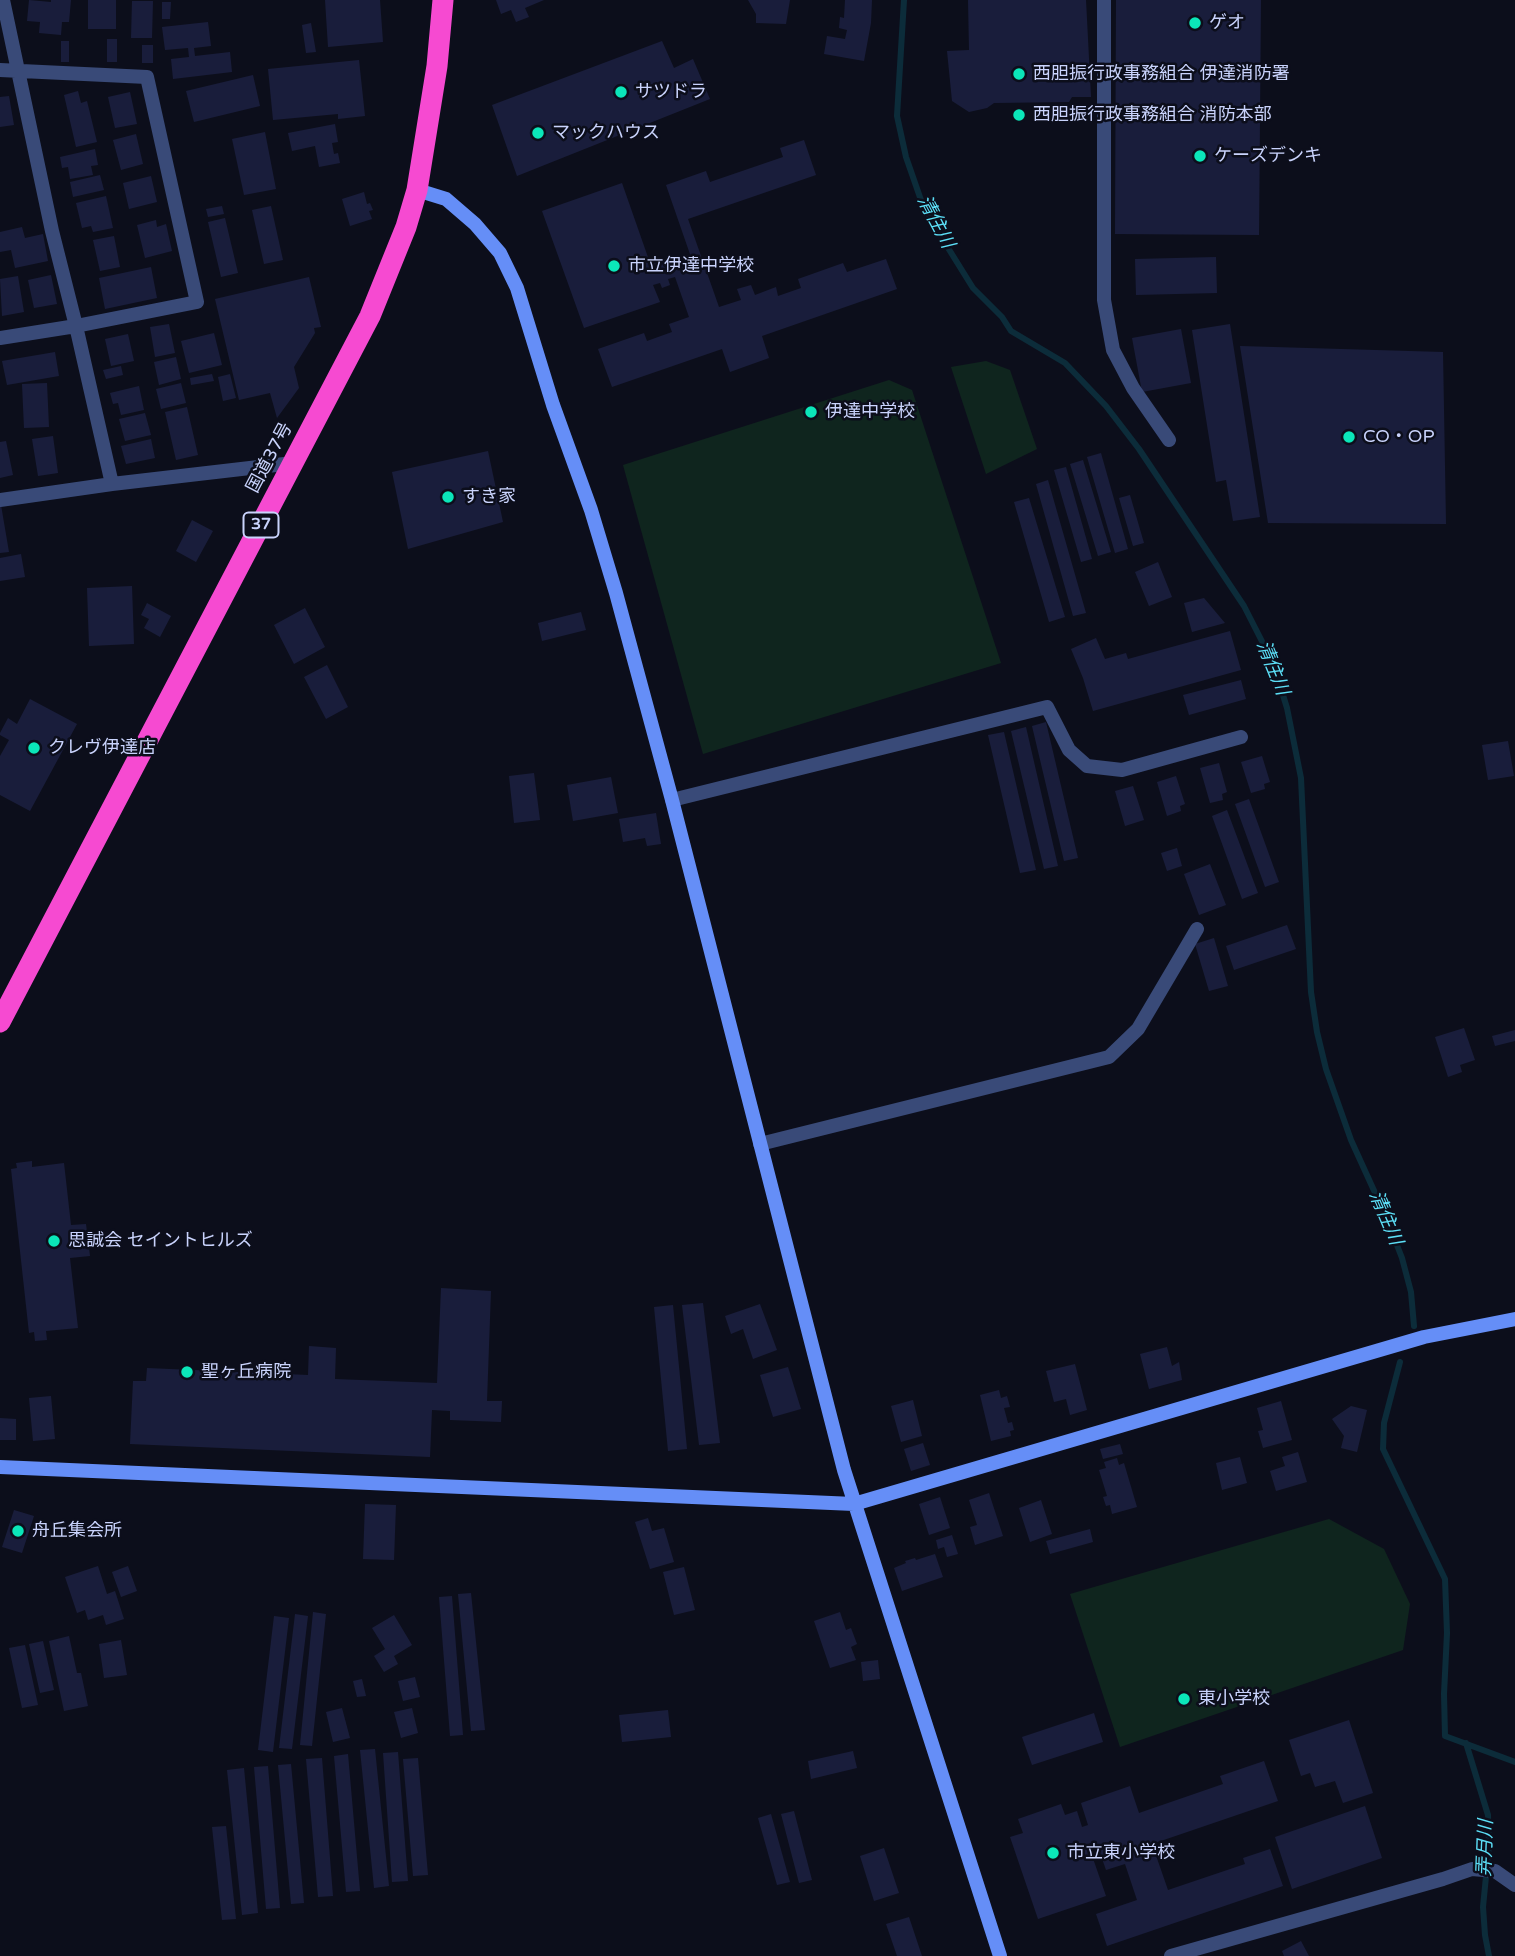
<!DOCTYPE html>
<meta charset="utf-8">
<style>
body{margin:0}
canvas{display:block;background:#0c0e1b}
</style>
<canvas width="1515" height="1956"></canvas>
<script>
const g = document.querySelector('canvas').getContext('2d');
g.lineJoin = 'round';
function fillPath(path, color) { g.fillStyle = color; g.fill(path, 'evenodd'); }
const shape = rows => new Path2D(rows.map(r => 'M' + r).join(''));
function strokePath(path, color, width, dash) { g.strokeStyle = color; g.lineWidth = width; g.lineCap = dash ? 'butt' : 'round'; g.setLineDash(dash || []); g.stroke(path); }
function drawText(font, color, halo, rows, align = 'center') {
  g.font = font + ' "Varela Round","Noto Sans JP",sans-serif'; g.lineWidth = 5; g.setLineDash([]); g.textBaseline = 'middle'; g.strokeStyle = halo; g.fillStyle = color; for (const [text, x, y, turn = 0] of rows) {
    g.save(); g.translate(x, y); g.rotate((+turn || 0) * Math.PI / 180); g.textAlign = isNaN(turn) ? turn : align; if (halo) g.strokeText(text, 0, 0); g.fillText(text, 0, 0); g.restore();
  }
}
const green = shape([
 [986,361,1010,370,1037,449,986,474,951,367],
 [889,380,912,390,1001,663,703,754,623,465],
 [1329,1519,1384,1549,1410,1604,1403,1650,1120,1747,1070,1594]
]);
const stream = shape([
 [904,0,897,116,906,157,922,203,940,235,973,288,1002,317,1011,331,1065,363,1106,406,1139,449,1244,606,1273,663,1287,708,1301,778,1311,992,1317,1032,1326,1069,1351,1140,1386,1217,1402,1258,1411,1292,1414,1326],
 [1400,1362,1384,1423,1383,1449,1445,1579,1447,1633,1444,1694,1445,1736,1515,1762],
 [1466,1743,1488,1815,1489,1846,1483,1907,1485,1935,1489,1956]
]);
const building = shape([
 [29,0,51,2,51,0,71,0,69,22,62,22,61,35,39,33,40,22,27,21],
 [88,0,116,0,116,29,88,29],
 [325,0,380,0,383,42,328,47],
 [496,0,544,0,525,8,529,17,516,22,511,10,501,14],
 [748,0,790,0,786,24,756,23,756,14],
 [845,0,872,0,871,23,864,61,824,54,827,36,845,39,847,30,839,28,840,17,844,18],
 [968,0,1086,0,1091,97,1072,97,1069,102,994,103,987,108,969,112,952,101,947,51,969,50],
 [1116,0,1261,0,1259,235,1115,234],
 [132,1,153,1,152,38,131,38],
 [162,2,171,2,170,19,162,19],
 [208,22,211,46,194,48,195,56,230,52,232,72,173,79,171,59,189,57,188,48,165,50,162,27],
 [311,23,316,52,306,53,302,25],
 [107,39,117,39,117,62,107,62],
 [61,41,69,41,69,62,61,62],
 [662,41,674,68,693,59,710,99,517,176,492,105],
 [142,45,153,45,153,63,142,63],
 [359,60,365,116,338,119,338,114,273,120,268,69],
 [253,75,260,106,194,122,186,91],
 [78,91,81,103,87,101,97,142,76,147,64,95],
 [130,92,137,124,115,128,108,97],
 [9,96,14,125,0,127,0,97],
 [335,124,338,142,332,143,334,154,338,153,340,163,319,167,315,146,292,151,288,133],
 [265,132,276,189,244,195,232,139],
 [136,134,143,164,121,170,113,140],
 [804,140,816,175,688,219,719,307,741,300,737,289,751,285,755,295,776,287,778,296,801,288,798,279,843,263,847,272,886,259,897,289,762,336,769,358,730,372,722,349,612,387,598,349,644,333,647,341,672,332,669,324,689,317,675,277,668,279,670,285,662,288,660,283,653,285,660,302,584,328,542,211,622,183,650,263,663,258,667,268,692,260,666,185,706,171,710,182,783,157,780,148],
 [95,149,98,165,91,166,93,175,70,179,68,167,62,168,60,157],
 [100,175,104,190,73,197,70,182],
 [151,176,157,202,129,209,123,183],
 [364,192,367,204,370,203,373,210,369,211,372,219,350,226,342,199],
 [106,196,113,228,93,232,91,226,82,228,76,203],
 [222,206,224,214,208,217,206,209],
 [271,206,283,260,264,264,252,210],
 [225,218,238,273,221,277,208,222],
 [156,220,157,227,166,224,172,251,145,258,137,225],
 [22,227,25,238,43,234,48,261,15,268,11,250,0,252,0,232],
 [114,236,120,267,100,271,93,240],
 [1216,257,1217,293,1136,295,1135,259],
 [151,267,157,298,105,309,99,278],
 [51,275,57,304,34,308,28,280],
 [18,276,24,312,2,316,0,279],
 [309,277,321,327,314,328,315,333,294,367,299,388,277,418,270,393,239,400,215,299],
 [169,324,175,353,155,357,150,327],
 [1230,324,1260,517,1233,521,1226,480,1216,482,1192,330],
 [1181,329,1191,383,1142,392,1132,338],
 [214,333,222,365,189,373,181,341],
 [128,334,134,361,111,366,105,339],
 [1240,346,1443,352,1446,524,1268,523],
 [55,352,59,376,7,385,2,361],
 [176,357,181,379,159,385,154,362],
 [121,366,123,375,106,379,103,370],
 [212,374,214,381,191,385,190,378],
 [230,374,236,398,223,401,218,377],
 [47,383,49,427,24,428,22,384],
 [181,383,186,403,161,409,156,389],
 [139,386,144,410,121,415,118,403,113,404,110,393],
 [187,407,198,455,176,460,165,412],
 [145,413,151,435,125,441,119,419],
 [53,436,58,473,38,476,32,439],
 [151,439,155,458,126,464,121,446],
 [6,441,13,475,0,478,0,442],
 [488,451,503,522,408,549,392,472],
 [1101,453,1128,549,1115,553,1087,457],
 [1083,460,1111,552,1098,556,1070,464],
 [1066,467,1092,559,1081,562,1054,470],
 [1048,480,1086,613,1073,616,1036,484],
 [1130,495,1144,543,1133,546,1119,498],
 [1029,498,1065,617,1049,622,1014,502],
 [0,505,1,505,9,552,0,553],
 [192,520,213,531,196,562,176,551],
 [21,554,25,577,0,581,0,558],
 [1158,562,1172,597,1149,606,1135,572],
 [132,586,134,644,89,646,87,588],
 [1204,598,1225,623,1192,632,1184,603],
 [147,603,171,616,160,637,144,628,149,619,141,615],
 [305,608,325,647,294,664,274,625],
 [581,612,586,630,542,641,538,623],
 [1230,631,1241,670,1093,711,1083,678,1071,649,1096,638,1105,659,1126,653,1128,659],
 [327,665,348,707,326,719,304,677],
 [1241,680,1246,699,1189,715,1183,695],
 [30,699,77,724,30,811,0,795,0,756,9,740,0,735,0,733,8,718,17,724],
 [1046,722,1078,858,1064,861,1032,726],
 [1026,727,1058,866,1044,869,1011,731],
 [1004,732,1036,870,1020,873,988,735],
 [1508,741,1514,776,1488,780,1482,745],
 [1262,756,1270,782,1264,784,1265,789,1251,793,1241,762],
 [1219,763,1227,792,1222,794,1223,800,1210,803,1200,768],
 [534,773,540,820,514,823,509,776],
 [1176,776,1185,804,1180,806,1181,811,1167,816,1157,782],
 [611,777,618,813,573,821,567,785],
 [1133,786,1144,820,1125,826,1115,791],
 [1249,799,1279,882,1265,887,1235,804],
 [1227,810,1258,893,1242,899,1212,816],
 [656,813,661,844,647,846,645,838,623,842,619,819],
 [1177,848,1182,866,1167,871,1161,853],
 [1210,864,1226,905,1199,915,1184,874],
 [1287,925,1296,949,1234,970,1226,946],
 [1214,938,1228,986,1209,991,1195,944],
 [1464,1028,1475,1060,1460,1065,1462,1072,1448,1077,1435,1037],
 [1515,1030,1515,1041,1495,1046,1492,1036],
 [32,1161,32,1167,64,1163,71,1225,86,1224,90,1256,70,1258,78,1328,46,1331,47,1340,35,1341,34,1332,29,1333,11,1169,17,1168,16,1163],
 [441,1288,491,1291,487,1401,502,1401,501,1422,450,1420,450,1411,432,1410,430,1457,130,1444,133,1381,146,1381,147,1368,308,1375,309,1346,336,1348,335,1379,437,1383],
 [703,1303,720,1443,699,1445,682,1305],
 [760,1304,777,1350,753,1359,743,1329,731,1334,725,1316],
 [673,1305,687,1449,668,1451,654,1307],
 [1167,1347,1172,1366,1179,1362,1182,1380,1149,1389,1140,1354],
 [1075,1364,1087,1410,1070,1415,1066,1399,1054,1402,1046,1371],
 [788,1367,801,1409,773,1417,760,1375],
 [999,1390,1001,1398,1007,1396,1010,1407,1004,1408,1008,1423,1012,1422,1014,1430,1010,1431,1011,1436,991,1441,980,1395],
 [51,1396,55,1439,33,1441,29,1398],
 [913,1400,922,1436,901,1442,891,1406],
 [1281,1401,1292,1440,1263,1448,1258,1431,1263,1430,1257,1408],
 [1351,1406,1367,1410,1357,1452,1341,1448,1344,1436,1332,1419],
 [0,1418,16,1419,16,1440,0,1440],
 [923,1443,930,1465,911,1471,904,1449],
 [1120,1444,1123,1454,1103,1459,1100,1449],
 [1298,1452,1307,1482,1276,1491,1270,1471,1285,1466,1282,1457],
 [1240,1457,1247,1483,1222,1490,1216,1463],
 [1117,1458,1119,1465,1124,1463,1137,1507,1112,1514,1110,1505,1106,1506,1103,1497,1107,1496,1099,1470,1106,1468,1104,1462],
 [989,1493,1003,1536,975,1545,970,1527,977,1525,969,1500],
 [940,1497,950,1528,929,1535,919,1504],
 [1041,1500,1052,1534,1030,1542,1019,1508],
 [365,1504,396,1505,394,1560,363,1559],
 [14,1510,34,1516,22,1553,2,1547],
 [648,1518,652,1531,664,1528,674,1562,650,1569,635,1522],
 [1090,1529,1093,1542,1050,1554,1046,1541],
 [952,1535,958,1554,947,1557,944,1547,938,1549,936,1540],
 [935,1554,943,1577,902,1591,894,1568,906,1563,905,1561,915,1558,916,1560],
 [98,1566,107,1594,115,1591,124,1619,106,1625,103,1615,88,1620,85,1610,77,1613,65,1577],
 [128,1566,137,1591,121,1597,112,1572],
 [684,1567,695,1610,674,1615,663,1572],
 [471,1593,485,1730,471,1731,458,1594],
 [452,1596,463,1735,450,1736,439,1597],
 [313,1612,326,1614,312,1746,300,1745],
 [840,1612,846,1630,851,1628,857,1644,851,1647,856,1660,830,1668,814,1621],
 [295,1614,308,1616,292,1749,279,1748],
 [394,1615,412,1645,394,1656,398,1664,384,1672,374,1656,385,1649,372,1628],
 [274,1616,289,1618,273,1752,258,1750],
 [69,1636,77,1673,81,1673,88,1706,64,1711,49,1641],
 [121,1640,127,1675,104,1678,99,1644],
 [43,1641,54,1690,40,1693,29,1644],
 [25,1645,38,1705,22,1708,9,1648],
 [878,1660,880,1679,863,1681,861,1662],
 [415,1677,420,1697,403,1701,398,1681],
 [362,1679,366,1696,357,1697,353,1681],
 [342,1708,350,1738,333,1742,326,1712],
 [412,1708,418,1733,401,1738,394,1712],
 [668,1710,671,1737,622,1742,619,1715],
 [1094,1713,1103,1742,1032,1765,1022,1737],
 [1349,1720,1373,1793,1343,1803,1335,1781,1315,1787,1310,1773,1301,1776,1289,1740],
 [375,1749,389,1886,374,1888,360,1750],
 [853,1751,857,1768,811,1779,808,1761],
 [398,1752,408,1881,392,1882,383,1753],
 [348,1754,360,1891,346,1892,334,1756],
 [322,1758,333,1896,318,1897,306,1759],
 [418,1758,428,1875,413,1876,403,1759],
 [1264,1761,1278,1801,1152,1844,1168,1890,1245,1864,1243,1858,1270,1849,1283,1886,1107,1946,1096,1914,1137,1900,1125,1864,1106,1870,1096,1841,1088,1844,1106,1896,1038,1919,1010,1837,1023,1833,1018,1819,1061,1804,1065,1815,1077,1811,1082,1827,1088,1825,1081,1803,1130,1786,1139,1813,1223,1784,1220,1776],
 [291,1764,304,1903,291,1904,278,1765],
 [268,1766,280,1908,266,1909,254,1767],
 [244,1768,258,1913,242,1915,227,1770],
 [1365,1806,1382,1858,1292,1889,1275,1837],
 [794,1811,812,1880,799,1883,781,1814],
 [771,1814,790,1882,777,1885,758,1818],
 [226,1826,236,1919,222,1920,212,1827],
 [884,1848,899,1893,874,1901,860,1856],
 [909,1917,922,1956,897,1956,886,1924],
 [1301,1941,1309,1956,1284,1956,1282,1951]
]);
const street = shape([
 [3,0,52,231,76,326,112,484],
 [1104,0,1104,300,1113,350,1133,388,1169,440],
 [0,70,147,77,197,302,76,326,0,338],
 [0,500,112,484,293,463],
 [672,800,1047,707,1069,750,1087,766,1122,770,1241,737],
 [760,1144,1109,1057,1138,1029,1197,929],
 [1171,1956,1443,1879,1472,1869,1495,1871,1515,1885]
]);
const secondary = shape([
 [417,190,446,199,475,224,500,253,517,288,553,405,591,510,616,593,672,800,844,1470,1000,1956],
 [0,1467,854,1504,1424,1337,1515,1319]
]);
const highway = shape([
 [0,1022,370,316,406,227,417,190,437,66,443,0]
]);
const markers = [
 [1195,23,7,"#0be6b9"],
 [1019,74,7,"#0be6b9"],
 [621,92,7,"#0be6b9"],
 [1019,115,7,"#0be6b9"],
 [538,133,7,"#0be6b9"],
 [1200,156,7,"#0be6b9"],
 [614,266,7,"#0be6b9"],
 [811,412,7,"#0be6b9"],
 [1349,437,7,"#0be6b9"],
 [448,497,7,"#0be6b9"],
 [34,748,7,"#0be6b9"],
 [54,1241,7,"#0be6b9"],
 [187,1372,7,"#0be6b9"],
 [18,1531,7,"#0be6b9"],
 [1184,1699,7,"#0be6b9"],
 [1053,1853,7,"#0be6b9"]
];
const shields = [
 [261,525,35]
];
const shieldNames = [
 ["37",261,525]
];
const poiNames = [
 ["ゲオ",1209,23],
 ["西胆振行政事務組合 伊達消防署",1033,74],
 ["サツドラ",635,92],
 ["西胆振行政事務組合 消防本部",1033,115],
 ["マックハウス",552,133],
 ["ケーズデンキ",1214,156],
 ["市立伊達中学校",628,266],
 ["伊達中学校",825,412],
 ["CO・OP",1363,437],
 ["すき家",462,497],
 ["クレヴ伊達店",48,748],
 ["思誠会 セイントヒルズ",68,1241],
 ["聖ヶ丘病院",201,1372],
 ["舟丘集会所",32,1531],
 ["東小学校",1198,1699],
 ["市立東小学校",1067,1853]
];
const streetNames = [
 ["国道37号",270,458,-62]
];
const waterNames = [
 ["清住川",935,222,62],
 ["清住川",1272,668,68],
 ["清住川",1385,1218,67],
 ["弄月川",1486,1848,-88]
];
fillPath(green, '#0f251e');
strokePath(stream, '#0c2c3a', 6);
fillPath(building, '#191d3b');
strokePath(street, '#394a78', 14);
strokePath(secondary, '#658ef7', 14);
strokePath(highway, '#f64ad1', 21);
for (const [x, y, r, color] of markers) { const dot = new Path2D(); dot.arc(x, y, r, 0, 2 * Math.PI); g.fillStyle = color; g.fill(dot); strokePath(dot, '#0c0e1b', 2.5); }
for (const [x, y, w] of shields) { const box = new Path2D(); box.roundRect(x - w / 2, y - 12.5, w, 25, 5); g.fillStyle = '#0c0e1b'; g.fill(box); strokePath(box, '#c9d3fc', 2); }
drawText('bold 16px', '#c9d3fc', null, shieldNames);
drawText('18px', '#c9d3fc', '#0c0e1b', poiNames, 'left');
drawText('18px', '#c9d3fc', '#0c0e1b', streetNames);
drawText('italic 19px', '#5cdff7', '#0c0e1b', waterNames);
</script>
